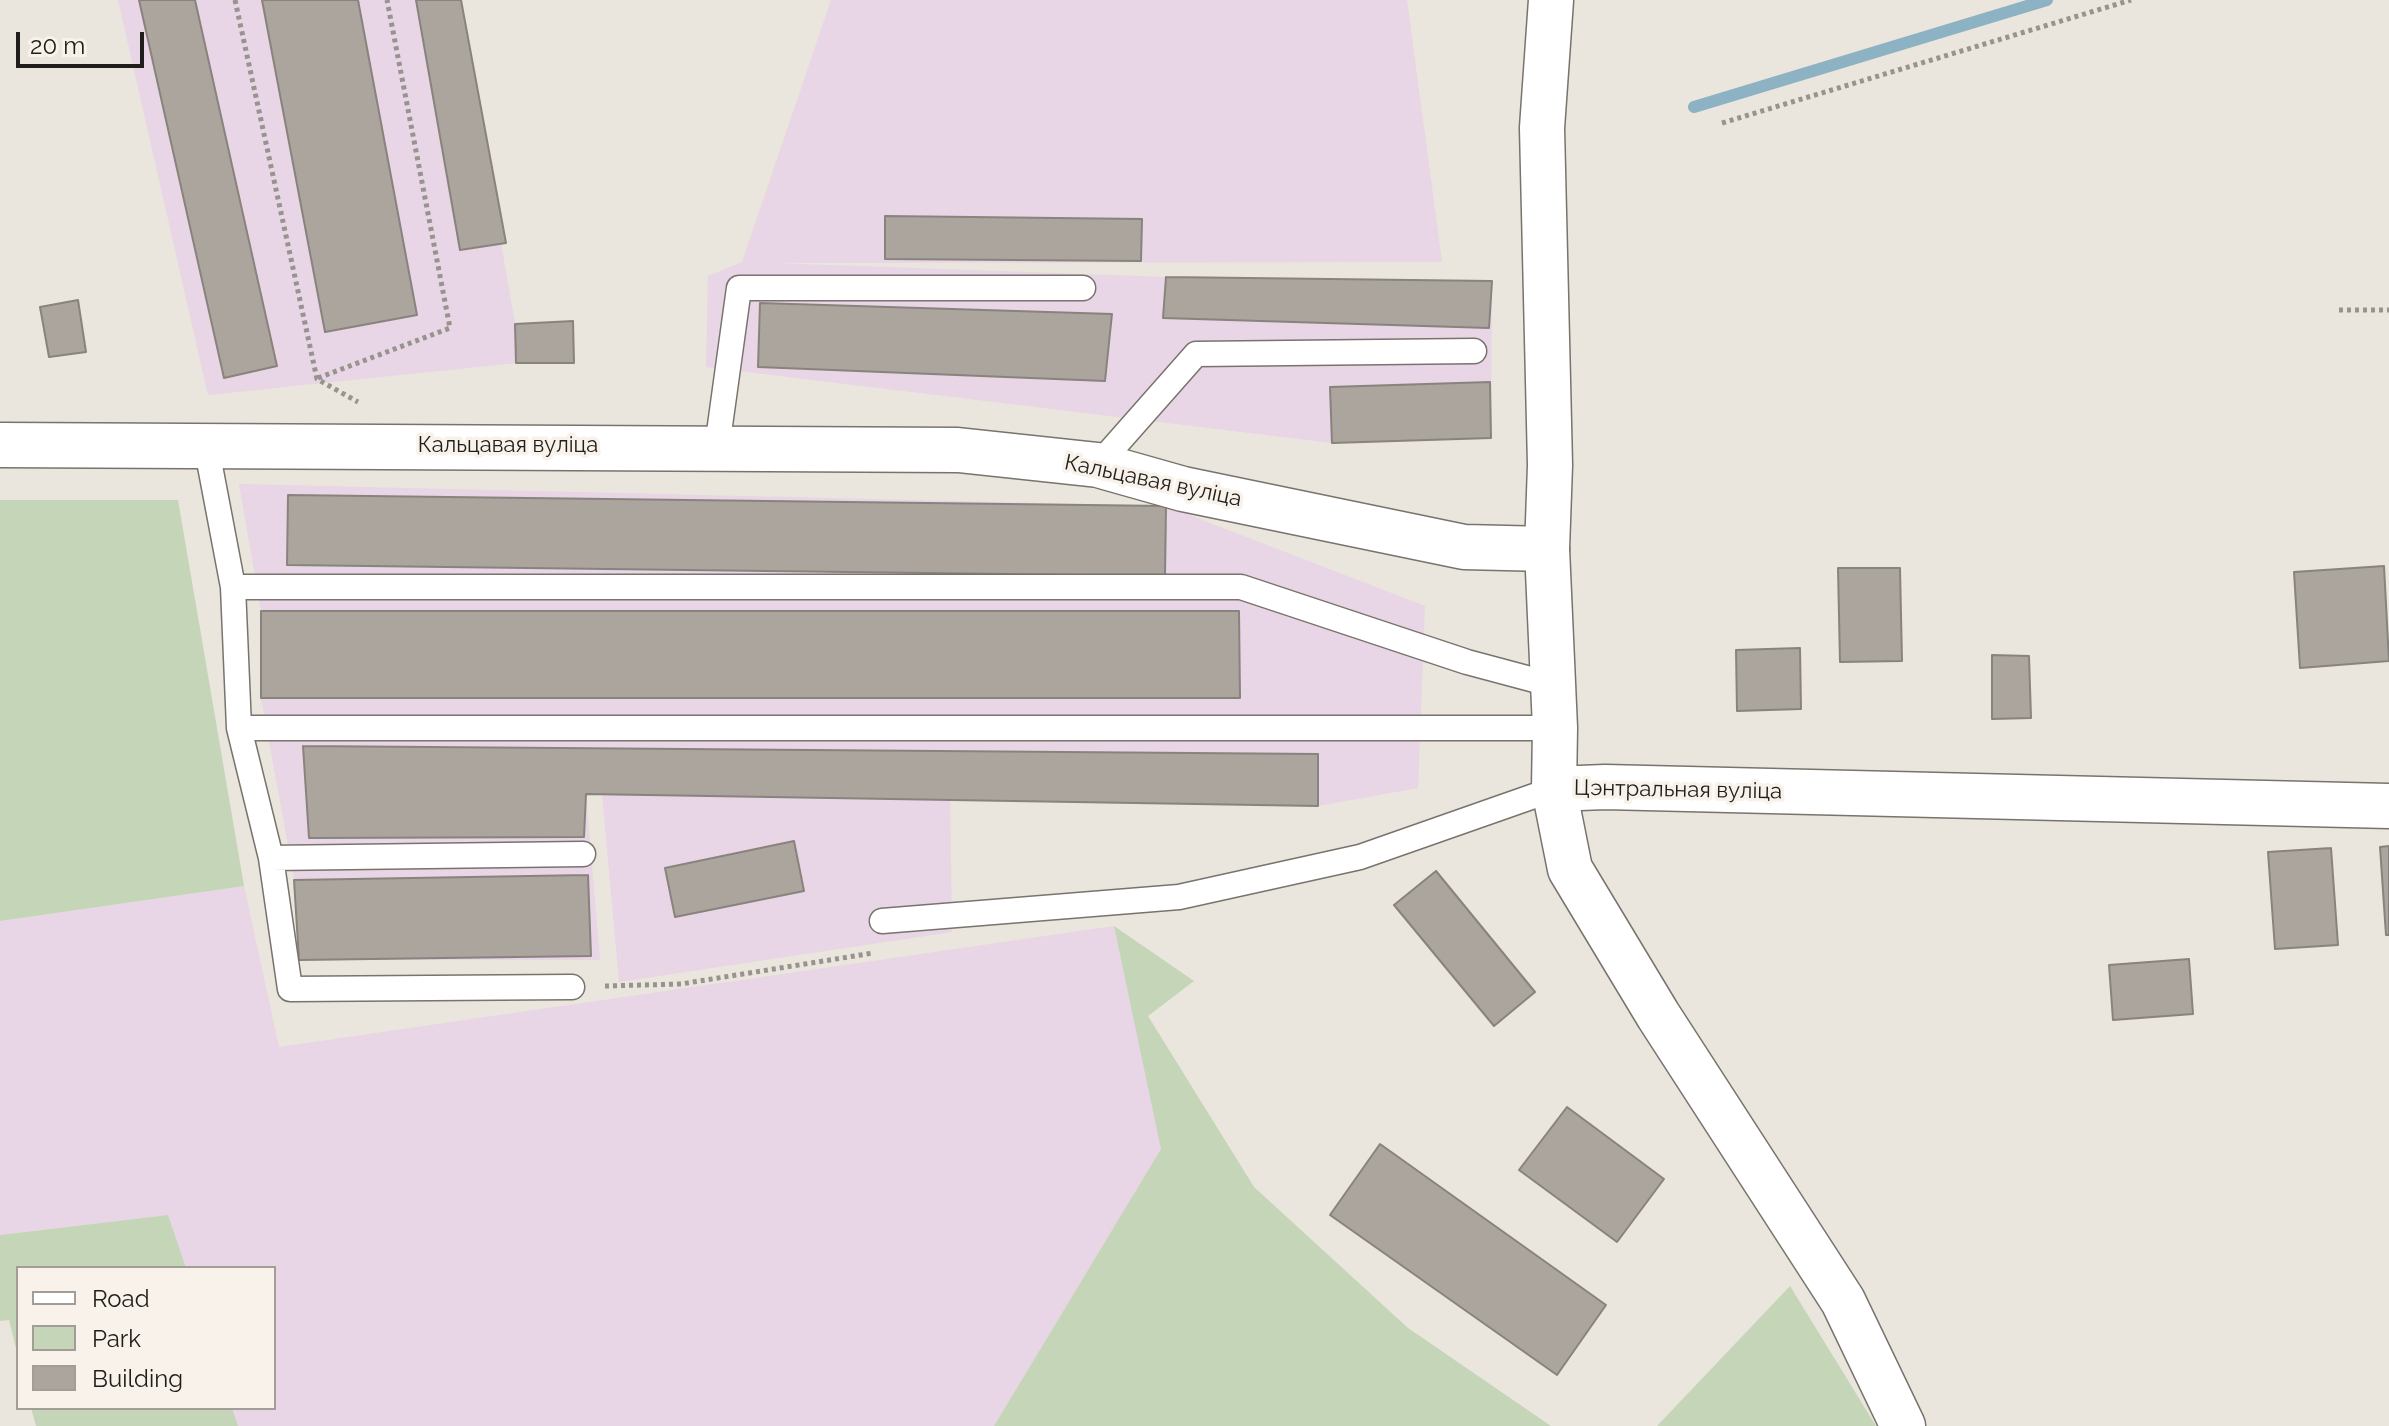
<!DOCTYPE html>
<meta charset="utf-8">
<style>
body{margin:0}
#map{position:relative;width:2389px;height:1426px;overflow:hidden;background:#eae5dd;font-family:Raleway,sans-serif}
canvas{display:block}
.legend{position:absolute;left:16px;top:1266px;width:260px;height:144px;box-sizing:border-box;background:#f8f2ea;border:2px solid #a29d97;margin:0;padding:10px 14px;list-style:none;font-size:24px;color:#201e1b}
.legend li{display:flex;align-items:center;gap:16px;height:40px}
.legend b{width:40px;border:2px solid #a29d97}
.scale{position:absolute;left:16px;top:32px;width:128px;height:36px;box-sizing:border-box;border:4px solid #201e1b;border-top:0;padding-left:10px;font-size:24px;line-height:28px;white-space:nowrap;color:#201e1b;-webkit-text-stroke:6px #f8f2ea;paint-order:stroke}
</style>
<div id="map">
<canvas width="2389" height="1426"></canvas>
<ul class="legend">
<li><b style="height:10px;background:#fff"></b>Road</li>
<li><b style="height:22px;background:#c4d5b8"></b>Park</li>
<li><b style="height:22px;background:#aba59e"></b>Building</li>
</ul>
<div class="scale">20 m</div>
</div>
<script>
const g = document.querySelector('canvas').getContext('2d');
g.lineJoin = 'round';
function fillPath(path, color) { g.fillStyle = color; g.fill(path, 'evenodd'); }
const shape = rows => new Path2D(rows.map(r => 'M' + r).join(''));
function strokePath(path, color, width, dash) { g.strokeStyle = color; g.lineWidth = width; g.lineCap = dash ? 'butt' : 'round'; g.setLineDash(dash || []); g.stroke(path); }
function drawText(font, color, halo, rows, align = 'center') {
  g.font = font + ' Raleway,sans-serif'; g.lineWidth = 7; g.setLineDash([]); g.textBaseline = 'middle'; g.strokeStyle = halo; g.fillStyle = color; for (const [text, x, y, turn = 0] of rows) {
    g.save(); g.translate(x, y); g.rotate((+turn || 0) * Math.PI / 180); g.textAlign = isNaN(turn) ? turn : align; if (halo) g.strokeText(text, 0, 0); g.fillText(text, 0, 0); g.restore();
  }
}
const industrial = shape([
 [118,0,459,0,515,324,516,363,208,395],
 [831,0,1407,0,1442,262,775,263,1166,277,1492,281,1491,438,1332,443,706,367,708,276,742,262],
 [239,484,1166,506,1425,606,1418,788,1318,806,950,800,952,932,619,982,602,794,586,794,600,960,299,960,295,883,261,698,261,611],
 [244,886,279,1047,1114,926,1162,1148,994,1426,238,1426,232,1408,274,1408,274,1268,186,1268,168,1215,0,1235,0,921]
]);
const green = shape([
 [0,500,178,500,244,886,0,921],
 [1114,926,1194,981,1148,1016,1254,1187,1408,1328,1551,1426,994,1426,1161,1149],
 [168,1215,186,1268,18,1268,18,1356,9,1320,0,1321,0,1235],
 [1790,1286,1876,1426,1657,1426],
 [31,1408,232,1408,238,1426,36,1426]
]);
const stream = shape([
 [1694,107,2047,0]
]);
const building = shape([
 [139,0,195,0,277,366,224,378,139,0],
 [262,0,358,0,417,315,325,332,262,0],
 [416,0,461,0,506,243,460,250,416,0],
 [885,216,1142,219,1141,261,885,259,885,216],
 [1166,277,1492,281,1489,328,1163,318,1166,277],
 [78,300,86,352,49,357,40,307,78,300],
 [760,303,1112,314,1105,381,758,367,760,303],
 [573,321,574,363,516,363,515,324,573,321],
 [1490,382,1491,438,1332,443,1330,387,1490,382],
 [288,495,1166,506,1165,576,287,565,288,495],
 [2384,566,2389,661,2300,668,2294,572,2384,566],
 [1838,568,1900,568,1902,661,1840,662,1838,568],
 [261,611,1239,611,1240,698,261,698,261,611],
 [1800,648,1801,709,1737,711,1736,650,1800,648],
 [1992,655,2029,656,2031,718,1992,719,1992,655],
 [303,746,1318,754,1318,806,586,794,584,837,309,838,303,746],
 [794,841,804,891,675,917,665,868,794,841],
 [2389,846,2389,935,2386,935,2380,847,2389,846],
 [2331,848,2338,945,2275,949,2268,852,2331,848],
 [1436,871,1535,992,1494,1026,1394,905,1436,871],
 [588,875,591,956,299,960,294,880,588,875],
 [2189,959,2193,1014,2113,1020,2109,965,2189,959],
 [1567,1107,1664,1179,1617,1242,1519,1170,1567,1107],
 [1380,1144,1606,1305,1557,1375,1330,1215,1380,1144]
]);
const path = shape([
 [235,0,317,379,358,402],
 [1722,123,2131,0],
 [2339,310,2389,310],
 [318,378,450,328,387,0],
 [605,986,681,984,873,953]
]);
const lane = shape([
 [206,445,233,587,239,728,271,858,290,989,572,987],
 [717,447,739,288,1083,288],
 [1098,465,1196,354,1474,351],
 [233,587,1241,587,1467,662,1553,685],
 [239,728,1555,728],
 [271,858,583,854],
 [882,921,1179,897,1360,857,1554,789]
]);
const street = shape([
 [1547,549,1555,728,1554,789,1570,869,1658,1015,1843,1301,1903,1426],
 [1554,789,1605,787,2389,806]
]);
const secondary = shape([
 [0,445,958,450,1098,465,1183,489,1464,547,1547,549,1550,465,1542,128,1551,0]
]);
const streetNames = [
 ["Кальцавая вуліца",508,445],
 ["Кальцавая вуліца",1153,481,12],
 ["Цэнтральная вуліца",1678,790,1]
];
fillPath(industrial, '#e8d5e5');
fillPath(green, '#c4d5b8');
strokePath(stream, '#8db2c3', 12);
fillPath(building, '#aba59e');
strokePath(building, '#89837d', 2);
strokePath(lane, '#78736c', 27);
strokePath(street, '#78736c', 47);
strokePath(secondary, '#78736c', 47);
strokePath(path, '#97938d', 5, [4, 4]);
strokePath(lane, '#fff', 24);
strokePath(street, '#fff', 44);
strokePath(secondary, '#fff', 44);
drawText('22px', '#201e1b', '#f8f2ea', streetNames);
</script>
